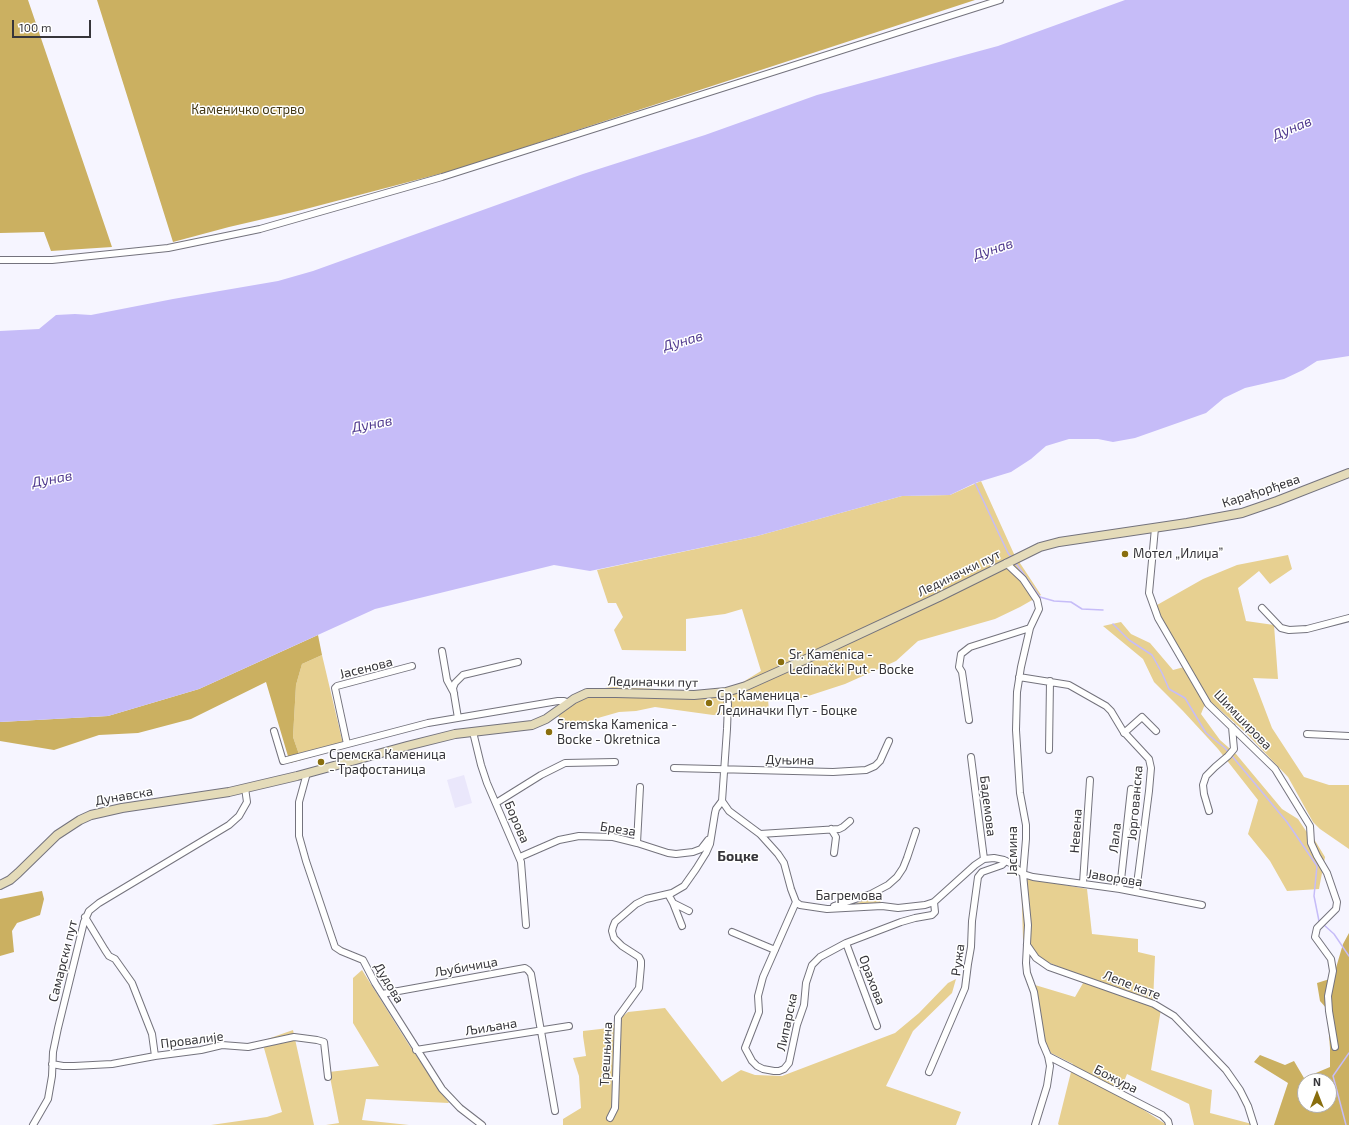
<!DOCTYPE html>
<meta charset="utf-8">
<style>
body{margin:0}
#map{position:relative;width:1349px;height:1125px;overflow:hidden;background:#f6f5ff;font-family:"Exo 2",sans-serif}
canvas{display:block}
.north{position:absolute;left:1297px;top:1073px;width:40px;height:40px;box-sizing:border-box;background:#fff;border:1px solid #afaeb0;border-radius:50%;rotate:0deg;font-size:11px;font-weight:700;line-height:16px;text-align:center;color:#36353a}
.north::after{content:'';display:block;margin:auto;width:14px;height:18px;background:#896e0e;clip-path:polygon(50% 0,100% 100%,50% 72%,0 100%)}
.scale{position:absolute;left:12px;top:20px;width:79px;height:18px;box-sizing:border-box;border:2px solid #36353a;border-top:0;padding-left:5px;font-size:12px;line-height:14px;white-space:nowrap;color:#36353a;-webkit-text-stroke:3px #fff;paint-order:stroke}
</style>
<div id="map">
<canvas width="1349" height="1125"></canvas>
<div class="north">N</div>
<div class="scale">100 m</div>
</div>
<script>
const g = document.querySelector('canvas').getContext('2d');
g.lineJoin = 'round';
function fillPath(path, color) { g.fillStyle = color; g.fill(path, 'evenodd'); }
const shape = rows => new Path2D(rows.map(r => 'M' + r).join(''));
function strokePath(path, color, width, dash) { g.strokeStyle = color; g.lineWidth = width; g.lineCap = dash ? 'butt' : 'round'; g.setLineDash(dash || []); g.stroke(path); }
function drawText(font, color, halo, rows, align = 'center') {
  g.font = font + ' "Exo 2",sans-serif'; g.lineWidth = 3; g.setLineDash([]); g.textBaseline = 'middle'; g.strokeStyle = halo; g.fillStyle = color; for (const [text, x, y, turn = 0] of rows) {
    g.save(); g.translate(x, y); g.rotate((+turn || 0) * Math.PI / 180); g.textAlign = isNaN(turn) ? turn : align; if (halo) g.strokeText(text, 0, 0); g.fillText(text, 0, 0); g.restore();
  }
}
const built = shape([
 [464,775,472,803,455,808,447,780]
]);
const green = shape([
 [981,481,1014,554,1041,595,1020,607,995,619,918,641,896,661,845,684,802,698,768,698,769,712,713,715,655,707,636,711,619,712,598,718,574,727,562,726,558,715,565,699,596,689,613,687,656,689,692,693,716,692,743,682,761,671,742,609,725,614,686,619,686,651,622,650,614,630,623,617,616,603,608,603,597,570,757,536,902,496,950,495],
 [1288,555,1292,569,1270,584,1259,571,1238,588,1246,621,1274,625,1278,679,1253,678,1272,728,1304,777,1329,785,1349,785,1349,849,1320,829,1313,822,1288,777,1246,733,1211,702,1158,614,1157,605,1203,579,1237,565],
 [1121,622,1131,634,1150,643,1173,670,1184,667,1205,704,1201,714,1220,740,1236,754,1282,809,1298,819,1306,831,1314,839,1325,857,1319,889,1287,891,1270,861,1248,834,1258,800,1218,749,1183,711,1154,682,1143,659,1103,626],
 [322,655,344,748,301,760,293,737,296,685,302,664],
 [1021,877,1087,889,1092,934,1138,939,1138,952,1155,956,1153,1003,1161,1009,1151,1070,1212,1090,1210,1113,1252,1124,1252,1125,1194,1125,1189,1104,1127,1074,1119,1094,1167,1125,1059,1125,1058,1124,1073,1064,1051,1053,1041,1033,1035,985,1075,997,1086,978,1033,956,1023,939],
 [873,897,874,899,879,897,881,903,855,904],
 [362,970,409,1045,449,1103,366,1099,362,1120,409,1125,326,1125,339,1123,329,1072,379,1066,353,1023,353,978],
 [956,979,952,993,913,1031,886,1086,961,1112,956,1125,563,1125,563,1119,581,1108,579,1076,573,1058,586,1056,583,1036,583,1031,609,1028,628,1012,665,1008,722,1082,741,1070,755,1075,782,1076,895,1033,919,1013,948,983],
 [293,1030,314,1125,211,1125,267,1117,282,1112,262,1041]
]);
const forest = shape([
 [0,0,28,0,112,247,51,251,44,232,0,233],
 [97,0,975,0,458,169,302,210,229,227,173,242],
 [318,635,322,655,302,664,296,685,293,737,301,760,290,763,266,682,191,719,138,733,99,735,54,750,0,741,0,722,108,716,199,689],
 [42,891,44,899,40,915,17,923,12,931,14,952,0,956,0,899],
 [1349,933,1349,1125,1274,1125,1288,1083,1254,1062,1260,1055,1285,1065,1294,1061,1304,1078,1330,1067,1330,1048,1327,1009,1320,1001,1317,983,1333,978,1343,944],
 [1305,1081,1329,1081,1329,1105,1305,1105]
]);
const water = shape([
 [1125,0,1349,0,1349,356,1317,361,1303,370,1284,379,1245,388,1224,398,1206,413,1135,438,1113,442,1098,439,1069,439,1046,446,1031,459,1011,472,975,483,950,495,902,496,757,536,590,571,554,565,375,609,199,689,108,716,0,722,0,331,39,329,56,315,75,314,91,315,173,299,278,281,313,271,583,174,705,135,817,95,998,46]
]);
const stream = shape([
 [975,483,1008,553,1012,558],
 [1015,562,1040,597,1054,601,1071,602,1082,609,1103,610],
 [1113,624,1129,640,1152,655,1162,673,1169,689,1185,698,1206,733,1225,748,1229,753],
 [1232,756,1287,822,1317,866,1314,896,1319,921,1321,923],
 [1324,925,1334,934,1349,956],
 [1346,1125,1333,1076,1349,1053]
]);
const minor = shape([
 [0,260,52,260,168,248,260,229,442,177,1000,0],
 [1155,528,1149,593,1158,618,1208,704,1275,769,1310,826,1311,843,1317,856,1327,873,1337,902,1336,909,1317,928,1315,937,1331,959,1333,971,1328,996,1329,1011,1335,1047],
 [1006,563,1023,579,1037,600,1039,609,1030,628,1021,667,1017,692,1016,730,1020,793,1026,825,1026,839,1023,874,1028,925,1026,963,1027,973,1034,992,1042,1042,1048,1056,1050,1066,1047,1086,1035,1125],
 [1262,608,1281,628,1289,630,1307,629,1349,618],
 [442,651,447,680,454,693],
 [1019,677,1069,685,1106,706,1111,711,1123,731,1149,759,1151,768,1149,791,1136,892],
 [726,692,728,704,727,729,722,801,729,811,760,834,778,854,784,863,791,889,796,902,800,905,827,909,882,906,898,908,925,905,934,902,975,865,984,859,994,858,1004,860,1010,863,1023,874,1033,877,1120,889,1202,905],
 [458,718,453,688,455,683,463,675,518,662],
 [969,720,962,672,959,667,961,654,970,647,1030,628],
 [274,731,283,761,428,723,558,701,564,701,569,703],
 [473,732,481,765,487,783,521,862,526,925],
 [1124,733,1142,717,1156,731],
 [1307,734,1349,736],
 [347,744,335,688,337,686,412,666],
 [1049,750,1050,681],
 [971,757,984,859],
 [674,768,833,772,866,770,875,766,880,761,889,741],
 [307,773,299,802,299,836,306,861,335,947,341,951,363,960,375,983,442,1089,460,1108,482,1125],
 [496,803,541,775,565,763,615,762],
 [1209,811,1204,794,1203,785,1206,776,1215,767,1228,756,1234,749,1232,727],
 [831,829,836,837,834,853],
 [760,834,839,829,843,827,850,821],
 [637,843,640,787],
 [520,857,559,840,579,836,613,837,637,843,668,853,676,854,693,852,701,849,708,840],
 [1083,883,1090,780],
 [1120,889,1131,789],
 [668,894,673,903,689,911],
 [796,902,763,977,758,996,759,1012,745,1048,752,1061,757,1066,763,1069,774,1071,779,1071,784,1069,789,1063,797,1025,804,1005,806,983,812,965,820,957,846,943,901,922,915,918,932,915,935,912,934,902],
 [673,903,682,926],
 [834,906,871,894,888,885,897,877,903,868,907,858,916,831],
 [85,917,105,950,109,956,115,959,132,983,152,1034,155,1056],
 [732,932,775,950],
 [846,943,877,1026],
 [1027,945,1036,958,1049,967,1154,1004,1174,1016,1226,1070,1240,1090,1248,1106,1254,1125],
 [382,994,525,968,528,970,531,974,555,1111],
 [416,1050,569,1026],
 [1048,1056,1162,1115,1168,1121,1169,1125],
 [52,1064,63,1066,74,1066,112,1064,155,1056,201,1050,222,1045,248,1047,294,1037,317,1040,324,1042,328,1077],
 [929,1072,965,988,968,964,971,947,972,921,978,877,982,872,1002,865,1006,861],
 [610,1118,615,1108,618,1017,639,988,641,966,641,961,639,957,622,946,614,938,612,931,613,927,615,922,636,904,646,899,672,893,684,886,696,869,706,853,710,844,715,813,716,809,722,801],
 [33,1125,48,1099,52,1076,53,1052,58,1028,84,922,89,911,99,903,229,825,239,816,247,802,245,788]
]);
const secondary = shape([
 [0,885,10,880,18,873,57,835,80,820,91,815,122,808,229,792,297,776,407,746,455,734,532,725,546,719,574,699,587,693,616,693,694,695,726,692,746,686,804,660,939,597,1040,547,1059,542,1187,523,1242,513,1277,501,1349,473]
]);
const markers = [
 [1125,554,4,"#896e0e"],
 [781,662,4,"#896e0e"],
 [709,703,4,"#896e0e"],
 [549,732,4,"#896e0e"],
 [321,762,4,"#896e0e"]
];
const parkNames = [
 ["Каменичко острво",248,110]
];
const streetNames = [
 ["Карађорђева",1261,491,-18],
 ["Лединачки пут",959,573,-26],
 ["Јасенова",366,668,-14],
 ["Лединачки пут",653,682,1],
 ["Шимширова",1243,720,46],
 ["Дуњина",790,760,1],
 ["Дунавска",124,796,-10],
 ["Јоргованска",1135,803,-85],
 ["Бадемова",988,806,83],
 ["Борова",517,822,67],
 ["Бреза",618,829,9],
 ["Невена",1076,831,-86],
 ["Лала",1115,838,-84],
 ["Јасмина",1013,851,-90],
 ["Јаворова",1115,878,9],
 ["Багремова",849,896],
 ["Ружа",958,960,-82],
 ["Самарски пут",63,961,-76],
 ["Љубичица",466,967,-10],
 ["Орахова",872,980,69],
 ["Дудова",389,983,59],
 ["Лепе кате",1132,985,21],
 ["Липарска",787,1022,-78],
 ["Љиљана",491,1027,-9],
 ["Провалије",192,1040,-7],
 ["Трешњина",606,1054,-87],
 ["Божура",1116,1079,27]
];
const poiNames = [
 ["Мотел „Илиџа”",1133,554],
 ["Sr. Kamenica -",789,655],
 ["Ledinački Put - Bocke",789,670],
 ["Ср. Каменица -",717,696],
 ["Лединачки Пут - Боцке",717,711],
 ["Sremska Kamenica -",557,725],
 ["Bocke - Okretnica",557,740],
 ["Сремска Каменица",329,755],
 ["- Трафостаница",329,770]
];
const waterNames = [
 ["Дунав",1292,128,-22],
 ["Дунав",993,249,-18],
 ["Дунав",683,341,-16],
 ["Дунав",372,424,-10],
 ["Дунав",52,479,-10]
];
const neighbourhoodNames = [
 ["Боцке",738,856]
];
fillPath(built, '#eae7fb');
fillPath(green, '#e7d091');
fillPath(forest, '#cbb061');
fillPath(water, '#c6bcf8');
strokePath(stream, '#c6bcf8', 1.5);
strokePath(minor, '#74737d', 8);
strokePath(secondary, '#74737d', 10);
strokePath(minor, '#fff', 6);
strokePath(secondary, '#e4dbb9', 8);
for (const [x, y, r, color] of markers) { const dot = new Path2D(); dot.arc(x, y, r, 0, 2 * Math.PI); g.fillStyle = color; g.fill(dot); strokePath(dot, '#fff', 1.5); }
drawText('13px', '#423714', '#fff', parkNames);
drawText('13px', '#36353a', '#fff', streetNames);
drawText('13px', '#36353a', '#fff', poiNames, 'left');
drawText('italic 14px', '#523c90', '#fff', waterNames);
drawText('bold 14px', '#36353a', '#fff', neighbourhoodNames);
</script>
